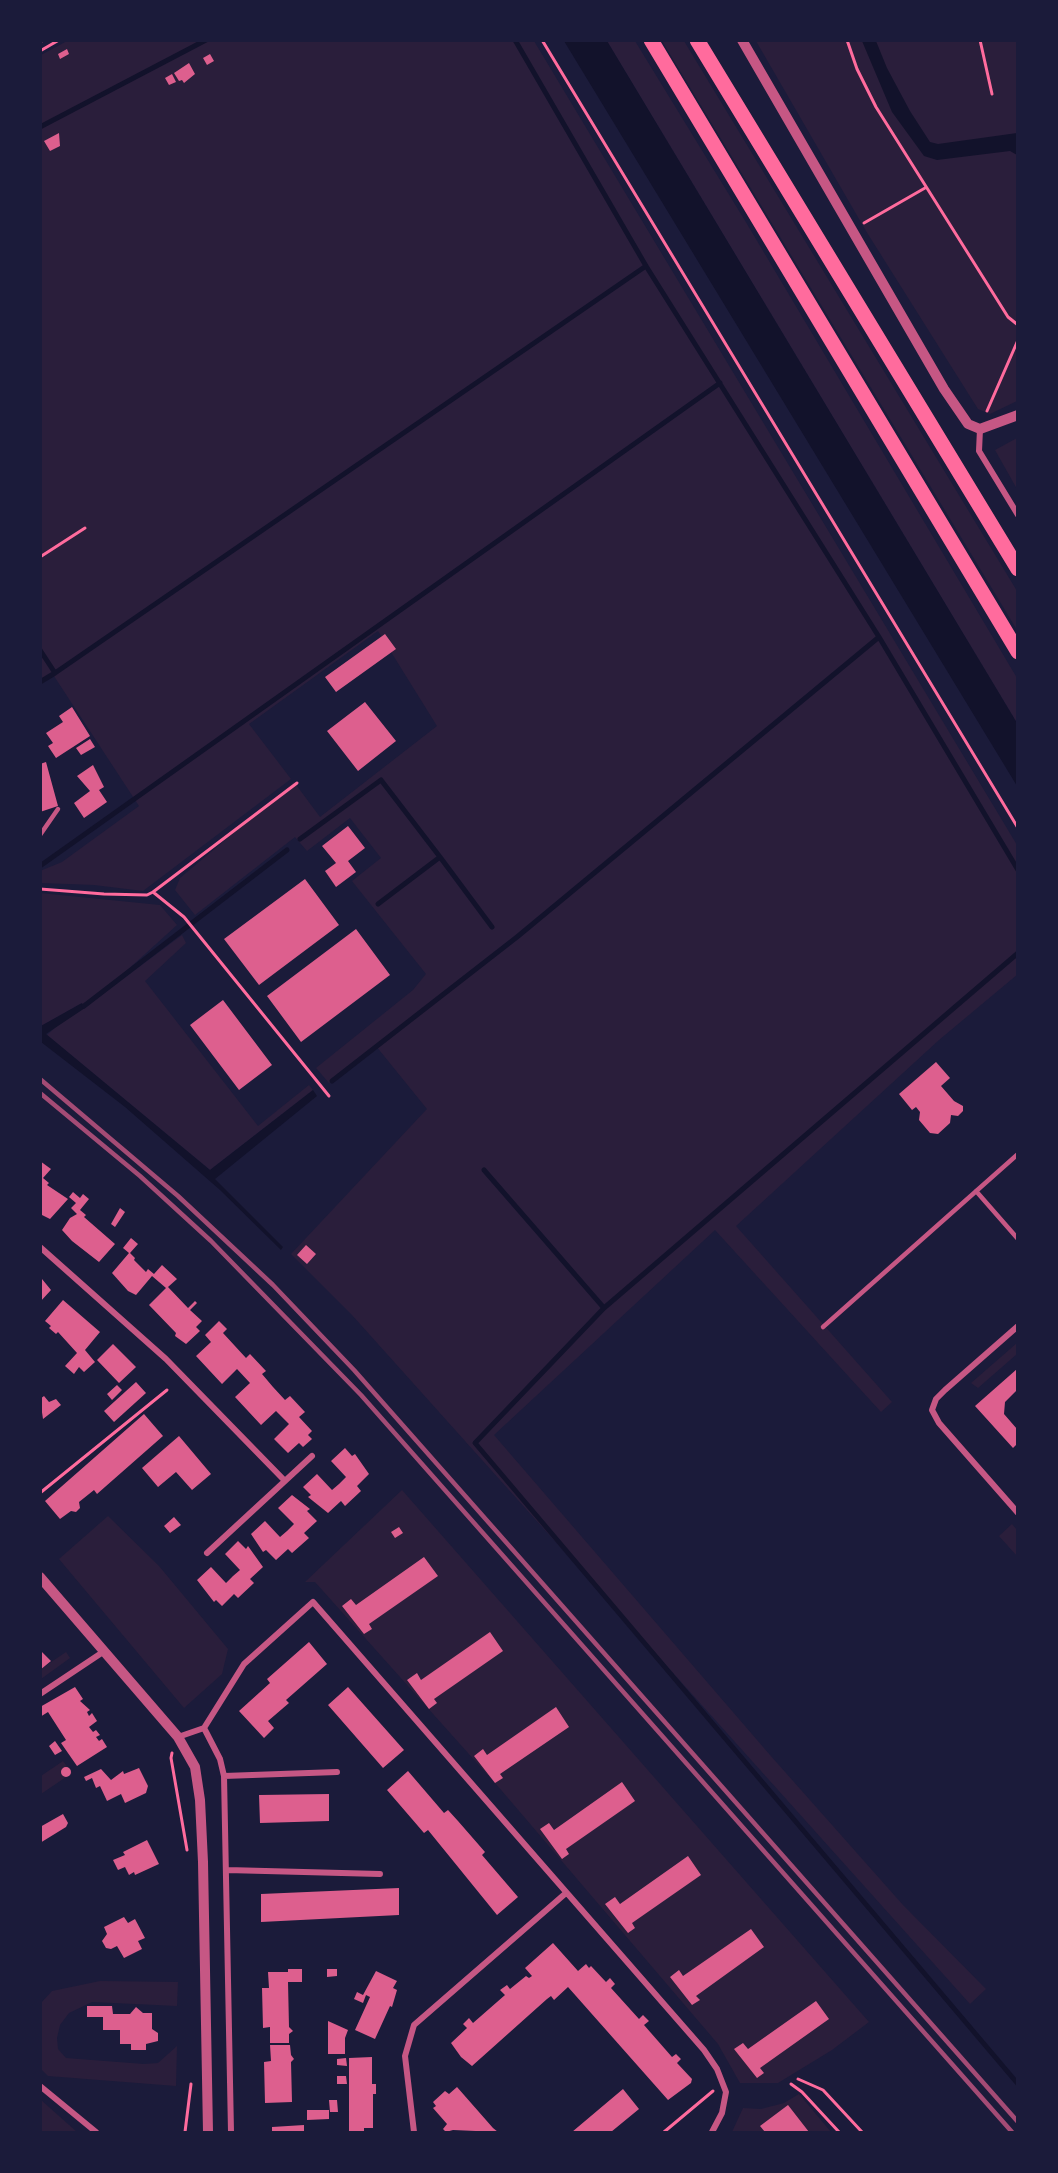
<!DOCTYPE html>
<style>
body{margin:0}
#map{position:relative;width:1058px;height:2173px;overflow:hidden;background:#1b1b3a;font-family:Ubuntu,sans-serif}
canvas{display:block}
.frame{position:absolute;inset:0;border:42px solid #1b1b3a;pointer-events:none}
</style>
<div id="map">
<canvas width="1058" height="2173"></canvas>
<div class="frame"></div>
</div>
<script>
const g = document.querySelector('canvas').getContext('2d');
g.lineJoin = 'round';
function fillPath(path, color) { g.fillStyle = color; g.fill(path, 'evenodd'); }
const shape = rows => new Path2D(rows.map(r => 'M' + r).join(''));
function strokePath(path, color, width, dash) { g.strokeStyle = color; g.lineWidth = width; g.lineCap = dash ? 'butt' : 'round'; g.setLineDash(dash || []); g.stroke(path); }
const green = shape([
 [69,40,534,41,1017,845,1018,974,939,1040,736,1226,892,1402,881,1412,715,1230,494,1435,770,1755,903,1905,986,1989,970,2004,352,1315,291,1254,427,1109,376,1046,329,1083,316,1068,413,990,426,974,352,881,381,858,350,818,307,851,295,837,195,915,175,890,180,878,294,782,320,817,437,726,378,631,249,724,291,779,143,891,94,885,41,883,40,871,62,862,139,806,52,673,41,680,41,55],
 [607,41,635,41,747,224,1017,678,1017,723],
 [662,41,684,41,1017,591,1017,630],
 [756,41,1017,41,1017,401,990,414,978,409,866,231],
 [1017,438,1017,489,995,450],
 [40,893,160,905,177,925,92,1002,182,935,186,943,145,981,258,1126,309,1085,313,1090,210,1170,47,1035,82,1003,41,1026],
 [1017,1343,1017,1354,978,1388,971,1383],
 [402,1490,869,2022,832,2050,778,2083,740,2083,718,2044,502,1791,315,1582,305,1582],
 [108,1516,159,1566,228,1649,222,1674,184,1708,59,1559],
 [1012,1524,1017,1530,1017,1556,999,1536],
 [66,1652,70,1658,41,1679,41,1669],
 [63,1761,72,1773,41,1794,41,1776],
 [100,1981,178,1982,177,2006,92,2002,69,2013,60,2025,57,2038,58,2049,66,2058,144,2064,158,2063,177,2046,176,2086,48,2076,41,2069,41,2003,52,1991],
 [799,2094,831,2132,732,2132,743,2108,761,2109,784,2103],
 [40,2100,41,2100,77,2132,41,2132]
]);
const water = shape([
 [564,41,607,41,1017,723,1017,786],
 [862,41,876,41,887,68,910,111,930,142,938,144,1017,133,1017,155,1010,151,937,160,924,156,892,112],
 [82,1003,85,1008,46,1034,210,1170,313,1090,317,1096,215,1179,283,1247,281,1250,220,1190,125,1107,41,1042,41,1026]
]);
const stream = shape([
 [515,40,646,266,879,637,1018,870],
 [40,127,206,40],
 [40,650,55,673,40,682],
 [55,673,646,266],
 [300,839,381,780,440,857],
 [40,866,720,383],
 [378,904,440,857,492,927],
 [84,1006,287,850],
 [332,1081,517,937,879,637],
 [484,1170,604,1308,1018,953],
 [604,1308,475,1443,1018,2084]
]);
const building = shape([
 [67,49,69,54,60,59,58,54],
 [210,54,214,61,207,65,203,58],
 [189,63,195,74,184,83,182,80,179,81,174,73],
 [172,74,176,82,169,85,165,78],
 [59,133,60,146,50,151,44,141],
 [385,634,396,649,336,692,325,677],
 [365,702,396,741,358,771,327,731],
 [72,707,90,736,56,758,48,746,53,743,46,733,63,722,59,716],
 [90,739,95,747,81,755,76,748],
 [46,762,58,806,40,812,40,764],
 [93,765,104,787,99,790,107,802,84,818,74,803,90,791,77,776],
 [348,826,365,848,348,861,356,872,336,887,325,871,336,863,322,846],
 [305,879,339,925,259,985,224,939],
 [356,929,390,975,301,1042,267,996],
 [223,1000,272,1065,239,1090,190,1025],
 [936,1062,950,1078,941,1086,954,1101,963,1106,963,1111,958,1116,951,1115,950,1123,938,1134,930,1133,919,1120,920,1112,916,1107,912,1110,899,1094],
 [40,1161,51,1169,43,1178,49,1183,47,1185,68,1199,50,1219,40,1214],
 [73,1192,80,1198,83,1194,89,1199,80,1210,86,1215,84,1217,115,1244,99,1262,72,1241,62,1230,70,1218,77,1214,71,1208,76,1203,69,1197],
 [120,1208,125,1212,115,1227,111,1224],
 [131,1238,138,1244,130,1253,135,1258,134,1260,146,1272,148,1269,154,1274,162,1265,177,1279,168,1287,188,1308,195,1301,197,1303,190,1310,202,1321,196,1327,200,1331,186,1344,175,1336,176,1333,149,1305,166,1288,152,1276,136,1295,128,1291,112,1273,129,1253,123,1248],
 [306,1245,316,1254,307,1264,297,1255],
 [42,1279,51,1290,40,1302,40,1280],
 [63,1300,100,1332,85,1350,95,1362,84,1372,79,1367,74,1374,65,1366,77,1353,58,1332,56,1334,49,1328,51,1326,45,1321],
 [219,1321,227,1329,223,1333,246,1358,250,1354,266,1371,262,1374,273,1387,285,1400,290,1396,305,1412,299,1417,312,1431,308,1435,312,1439,303,1447,299,1443,288,1453,274,1439,289,1424,276,1411,261,1425,235,1397,250,1383,237,1369,222,1384,196,1356,211,1342,205,1335],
 [113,1344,136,1367,119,1383,97,1360],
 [1017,1369,1017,1390,1005,1402,1004,1414,1017,1429,1017,1444,1013,1448,975,1406],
 [136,1382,146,1393,114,1422,104,1411],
 [117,1385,122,1390,112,1400,107,1394],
 [44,1396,49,1402,56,1399,61,1405,43,1419,40,1399],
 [144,1414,163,1436,97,1494,94,1490,79,1502,80,1508,76,1512,71,1511,60,1519,45,1501],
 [179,1436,211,1474,192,1490,176,1472,158,1487,142,1468],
 [345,1448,352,1456,355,1454,369,1474,357,1486,361,1491,345,1506,341,1501,328,1513,308,1497,311,1495,303,1487,317,1474,332,1490,339,1484,346,1477,331,1461],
 [292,1495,310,1509,307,1511,317,1521,304,1533,309,1538,292,1553,288,1549,276,1560,266,1550,263,1552,251,1534,265,1521,280,1537,287,1531,294,1524,278,1508],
 [174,1517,181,1525,170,1533,164,1526],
 [399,1527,403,1533,395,1538,391,1532],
 [238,1541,246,1549,248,1546,263,1567,250,1579,254,1583,238,1598,234,1594,222,1606,216,1600,214,1602,197,1580,211,1567,226,1583,233,1576,240,1570,225,1554],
 [424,1557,438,1576,369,1624,372,1629,364,1634,342,1606,351,1599,356,1605],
 [490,1632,503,1651,434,1699,437,1703,429,1709,407,1680,417,1673,421,1680],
 [309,1642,327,1664,286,1700,289,1703,268,1721,274,1728,264,1738,239,1711,270,1683,267,1679],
 [40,1650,51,1661,40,1670],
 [75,1687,83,1699,80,1701,90,1710,87,1712,89,1716,92,1713,97,1721,89,1727,93,1732,96,1730,100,1735,96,1737,99,1741,102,1739,107,1747,77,1766,61,1743,66,1740,48,1712,40,1717,40,1707],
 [348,1687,404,1750,383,1768,328,1705],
 [556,1707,569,1727,500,1774,503,1778,495,1783,474,1756,483,1749,487,1755],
 [55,1741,62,1751,55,1755,49,1746],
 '61 1772a5 5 0 1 1 10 0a5 5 0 1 1-10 0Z',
 [139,1768,148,1786,146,1793,125,1803,121,1794,107,1801,100,1786,96,1788,92,1778,86,1781,84,1777,101,1769,111,1780,123,1771,124,1774],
 [408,1771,444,1813,448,1810,458,1821,485,1852,482,1855,518,1897,497,1915,428,1830,424,1833,387,1790],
 [622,1782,635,1801,566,1849,569,1854,562,1859,540,1829,549,1823,554,1830],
 [329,1794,329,1821,260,1823,259,1795],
 [63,1814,68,1823,66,1827,40,1843,40,1827],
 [147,1840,159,1864,135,1875,134,1872,129,1875,125,1867,118,1870,113,1860,125,1855,123,1852],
 [688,1856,701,1875,632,1923,635,1928,628,1933,605,1904,615,1897,620,1904],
 [399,1888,399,1915,261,1922,261,1894],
 [124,1917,128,1923,135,1919,145,1938,138,1941,142,1949,124,1958,117,1946,111,1949,106,1948,102,1941,107,1934,104,1927],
 [751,1929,764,1947,696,1996,700,2000,692,2005,670,1977,679,1970,683,1976],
 [553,1943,578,1971,586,1964,589,1968,591,1966,606,1982,610,1978,615,1984,611,1988,639,2019,643,2015,649,2021,644,2025,672,2057,676,2054,681,2059,677,2063,692,2079,691,2083,668,2100,568,1987,554,2000,551,1996,547,1999,472,2066,461,2057,451,2043,467,2028,463,2024,469,2018,473,2023,505,1995,500,1990,507,1985,510,1989,526,1976,529,1978,532,1976,525,1968],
 [288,1969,302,1969,302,1982,288,1982,289,2027,293,2031,289,2034,289,2043,270,2043,270,2027,263,2028,262,1988,269,1988,268,1972,288,1972],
 [327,1969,337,1969,337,1976,327,1977],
 [376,1971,397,1981,393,1988,397,1990,392,2007,390,2006,375,2039,355,2030,370,1997,366,1995,363,2003,354,1999,357,1992,363,1995],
 [816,2001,829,2019,760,2068,764,2073,757,2078,734,2049,743,2043,748,2049],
 [87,2006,112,2006,113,2014,130,2014,136,2007,143,2013,152,2013,152,2029,158,2033,158,2041,146,2044,146,2050,131,2050,131,2044,120,2044,120,2030,103,2030,103,2017,87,2017],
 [328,2021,348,2030,345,2038,345,2054,328,2054],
 [270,2045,290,2045,291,2055,294,2059,291,2062,292,2102,265,2103,264,2062,271,2061],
 [372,2057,372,2084,376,2084,376,2094,373,2094,373,2128,364,2128,364,2132,349,2132,349,2058],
 [346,2058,347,2066,337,2065,337,2059],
 [337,2076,346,2076,347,2084,337,2084],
 [457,2087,493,2128,498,2132,453,2130,446,2132,443,2129,447,2124,433,2108,436,2106,433,2102,445,2091,449,2094],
 [623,2089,639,2109,611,2132,572,2132],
 [329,2100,337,2100,338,2112,330,2112],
 [788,2105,809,2132,765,2132,760,2126],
 [307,2110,329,2110,329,2119,307,2120],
 [304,2125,304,2132,272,2132,272,2127]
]);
const path = shape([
 [542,40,1018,828],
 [847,40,857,69,876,107,1008,317,1018,325],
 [980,40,992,94],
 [40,42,43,40],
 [40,51,59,40],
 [864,223,925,188],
 [987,411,1018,340],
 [40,557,85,528],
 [297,783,153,892,184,917,329,1096],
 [40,889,104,894,147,895,153,892],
 [40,1493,167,1390],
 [172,1753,171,1758,187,1850],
 [798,2079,823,2090,862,2132],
 [791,2084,802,2092,839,2132],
 [185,2132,191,2084],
 [664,2132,713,2091]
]);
const service = shape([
 [40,835,58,809],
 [976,1191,1018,1239],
 [823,1327,1018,1154]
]);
const minor = shape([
 [980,429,979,451,1018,515],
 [40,1247,166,1359,285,1481],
 [1018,1326,945,1390,936,1399,932,1410,939,1423,1018,1513],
 [207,1553,312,1456],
 [40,1694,103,1652],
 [204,1728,220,1759,224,1776,231,2132],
 [178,1737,204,1728,244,1664,313,1602,704,2050,717,2069,726,2092,722,2113,712,2132],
 [224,1776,337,1772],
 [227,1870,380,1874],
 [40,2086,96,2132],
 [414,2132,405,2056,414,2025,566,1893]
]);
const tertiary = shape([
 [742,40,944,389,968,424,980,429,1018,415],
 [40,1577,178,1737,195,1767,200,1800,203,1862,208,2132]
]);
const primary = shape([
 [651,40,1018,652],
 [697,40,1018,569]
]);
const rail = shape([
 [40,1079,178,1196,273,1285,354,1370,1018,2122],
 [40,1093,140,1176,211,1241,361,1395,1012,2132]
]);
fillPath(green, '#2a1e3b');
fillPath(water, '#12122b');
strokePath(stream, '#12122b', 5);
fillPath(building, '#dd5f8e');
strokePath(path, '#ff6b9d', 3);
strokePath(service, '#c65784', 4.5);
strokePath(minor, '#c65784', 6);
strokePath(tertiary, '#c65784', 10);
strokePath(primary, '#ff6b9d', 15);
strokePath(rail, '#a44b75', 4.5);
</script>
